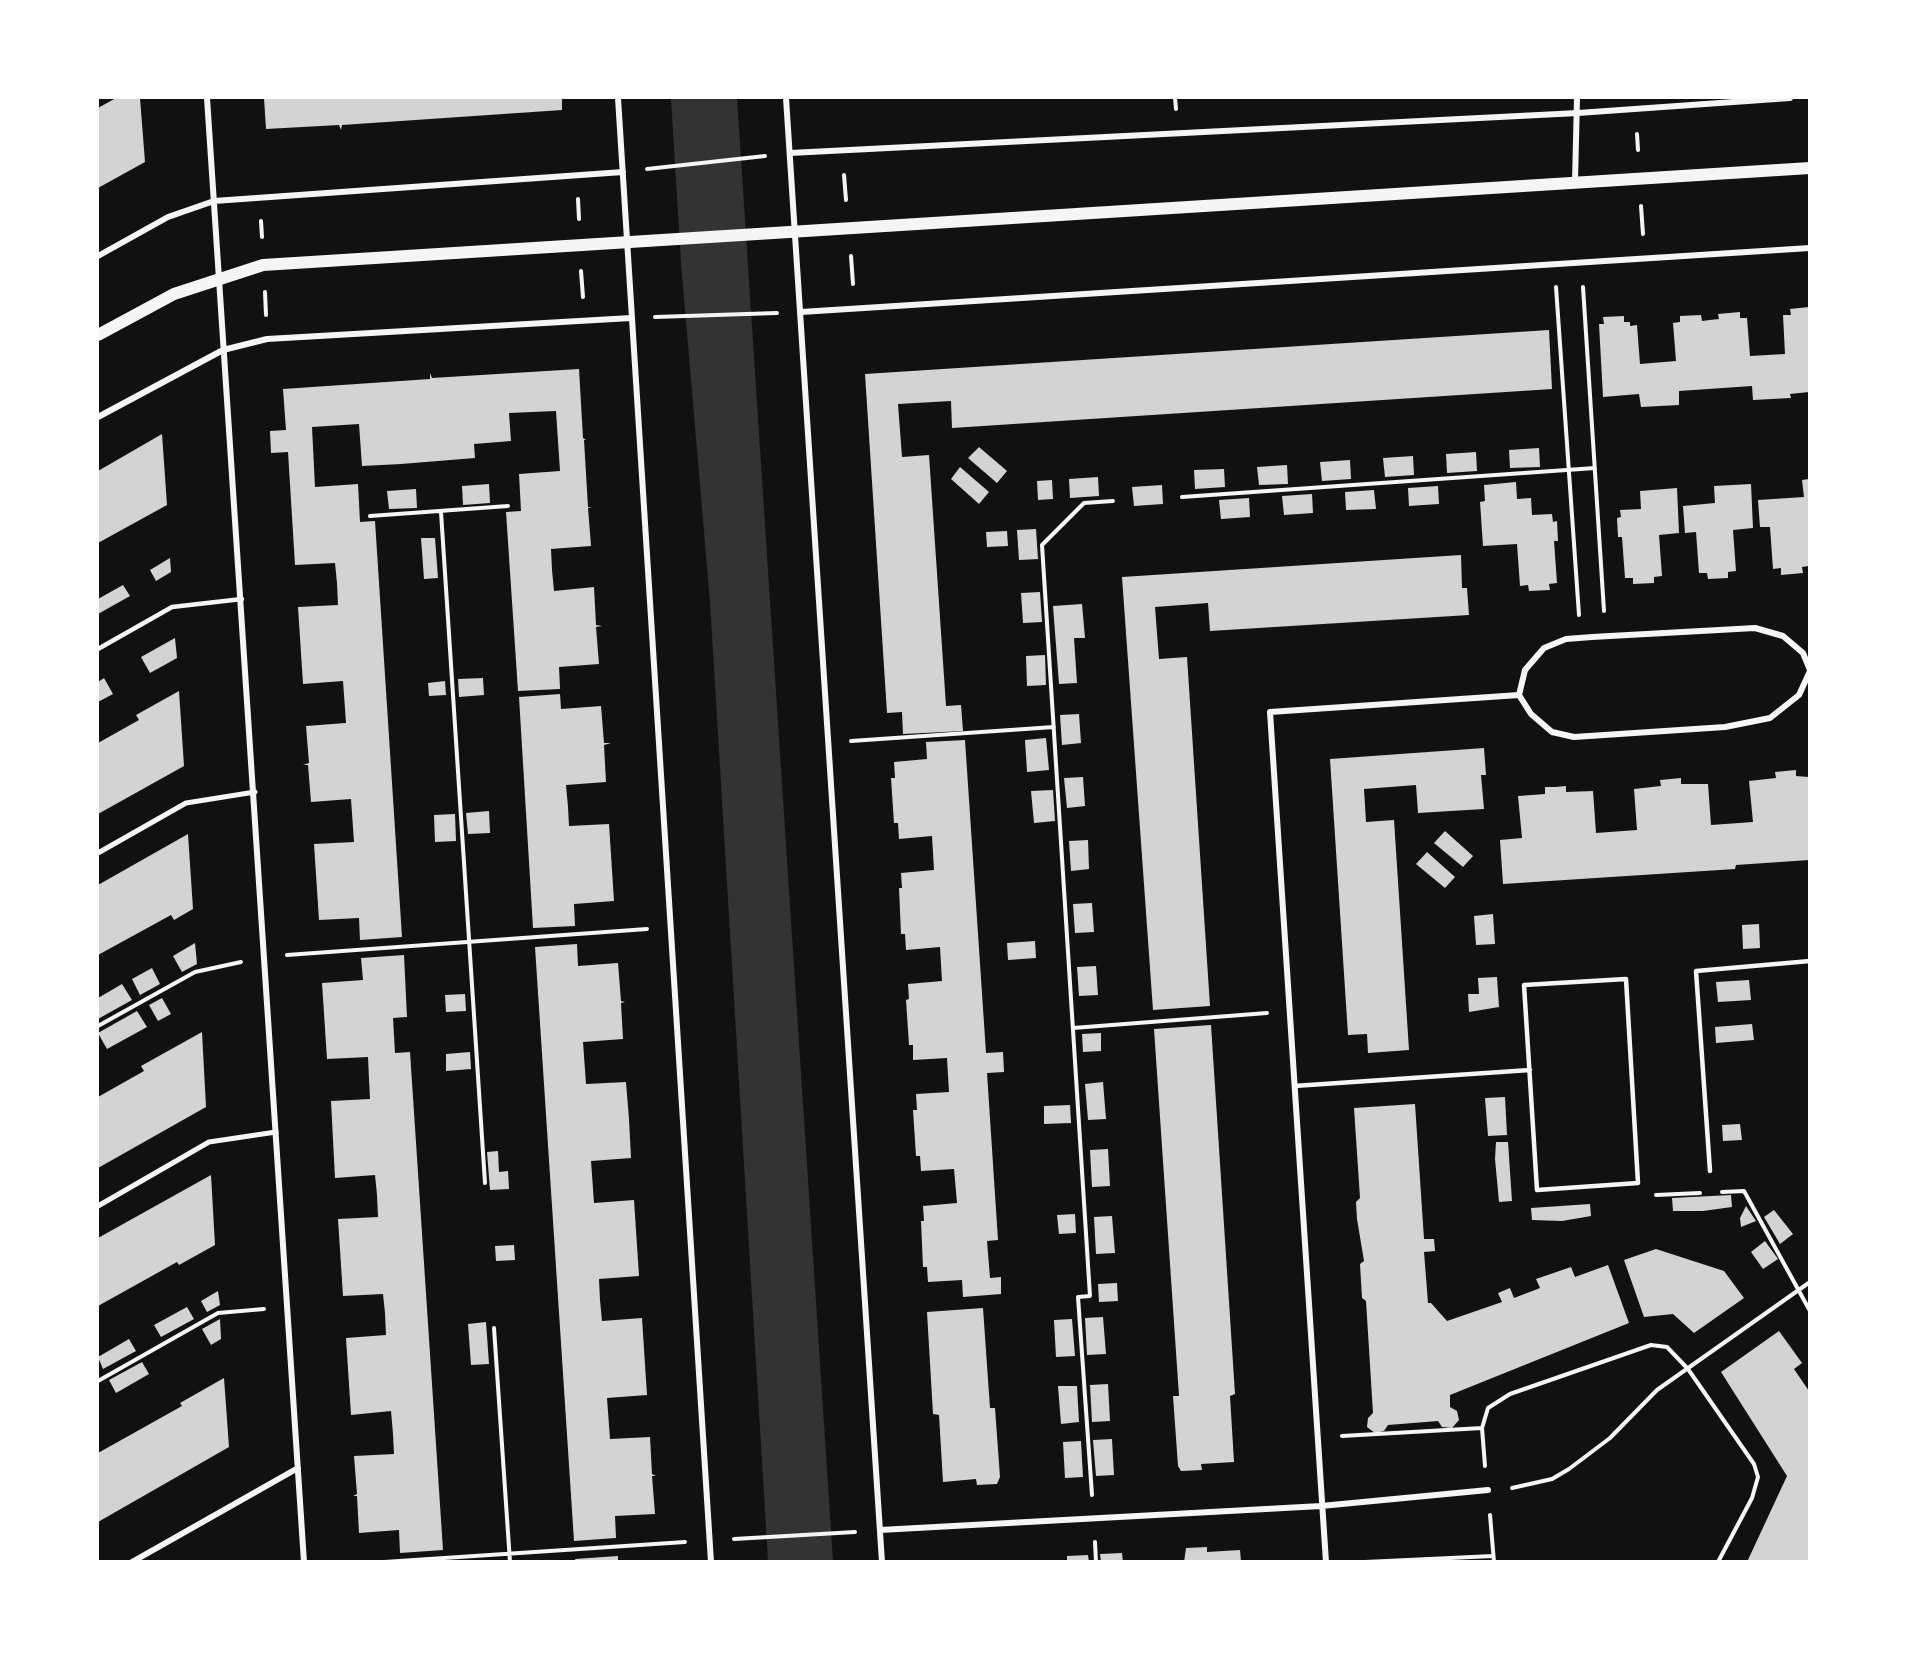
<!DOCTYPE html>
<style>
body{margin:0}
#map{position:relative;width:1907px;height:1659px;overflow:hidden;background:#111;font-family:Lora,serif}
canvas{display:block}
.frame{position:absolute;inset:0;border:99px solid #fff;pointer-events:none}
</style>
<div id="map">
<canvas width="1907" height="1659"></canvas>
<div class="frame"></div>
</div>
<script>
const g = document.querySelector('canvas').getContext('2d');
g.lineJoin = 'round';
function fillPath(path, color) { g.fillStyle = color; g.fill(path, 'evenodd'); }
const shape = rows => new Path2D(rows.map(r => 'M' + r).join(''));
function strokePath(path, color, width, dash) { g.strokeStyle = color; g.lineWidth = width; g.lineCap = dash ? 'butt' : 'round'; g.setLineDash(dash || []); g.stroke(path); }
const water = shape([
 [671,98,737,98,833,1561,768,1561,710,602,681,263]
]);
const building = shape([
 [116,98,140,98,145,162,98,188,98,108],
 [264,98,562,98,562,110,342,125,341,130,339,125,266,129],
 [1809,307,1809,392,1790,394,1791,398,1753,400,1752,386,1679,391,1679,405,1641,407,1639,394,1603,397,1599,324,1604,324,1603,317,1624,316,1624,322,1630,322,1630,326,1637,325,1640,364,1676,361,1673,323,1680,322,1680,316,1701,315,1702,321,1710,320,1719,319,1718,314,1740,312,1740,318,1747,318,1750,356,1785,354,1783,315,1791,315,1790,309],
 [1549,330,1552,389,952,428,951,401,898,404,902,457,929,455,946,706,961,705,963,731,903,734,902,712,887,713,865,374],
 [579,369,583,438,586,440,584,440,588,507,592,508,588,508,591,546,551,549,552,570,554,591,594,587,596,625,602,626,596,627,599,664,559,667,560,689,518,691,506,512,521,511,519,474,560,471,556,411,509,413,511,441,474,444,475,458,401,464,362,466,359,424,312,427,315,487,358,484,360,522,375,521,402,937,360,940,359,918,319,920,314,844,354,842,351,799,311,802,308,765,303,765,309,763,306,726,346,723,343,681,303,684,298,607,338,605,337,583,335,563,295,565,288,452,271,453,270,431,286,430,283,389,430,379,430,373,432,378],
 [162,434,167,505,98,543,98,471],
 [979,447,1007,471,997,483,968,458],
 [1539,448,1540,467,1510,468,1509,450],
 [1476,452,1477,471,1447,473,1446,454],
 [1413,456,1414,475,1385,477,1383,458],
 [1350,460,1351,479,1322,481,1320,462],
 [1287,465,1288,484,1259,485,1257,467],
 [960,467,989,492,979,504,951,479],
 [1224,469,1225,487,1195,489,1194,470],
 [1098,477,1099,496,1070,498,1069,479],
 [1809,479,1809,566,1802,567,1803,573,1781,575,1781,568,1773,569,1770,527,1760,527,1758,500,1804,497,1802,480],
 [1052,480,1053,499,1038,500,1037,481],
 [1516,482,1517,499,1531,498,1532,515,1552,514,1553,522,1557,521,1558,541,1554,541,1557,583,1549,584,1550,590,1529,591,1528,585,1520,586,1517,544,1483,546,1480,502,1485,501,1484,485],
 [489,484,490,503,463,505,462,486],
 [1751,484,1753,528,1733,530,1736,571,1728,572,1728,578,1708,579,1707,573,1699,573,1696,532,1685,533,1683,506,1715,503,1714,486],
 [1162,485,1163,504,1134,506,1132,487],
 [1438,486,1439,504,1409,506,1408,488],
 [1677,488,1679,533,1659,535,1662,576,1654,577,1654,583,1633,584,1633,578,1625,578,1622,537,1618,537,1617,518,1621,517,1620,510,1641,509,1640,491],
 [416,489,417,508,389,509,387,491],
 [1374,490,1376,509,1346,510,1345,492],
 [1312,494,1313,513,1284,515,1282,496],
 [1249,498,1250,517,1221,519,1219,500],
 [1036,529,1038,559,1019,560,1017,530],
 [1007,531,1008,546,987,547,986,532],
 [421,538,435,538,438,578,424,579],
 [1461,555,1462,588,1467,588,1469,615,1210,631,1208,603,1155,607,1159,659,1187,657,1210,1006,1153,1010,1122,577],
 [170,558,171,572,156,581,150,570],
 [123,585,130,596,98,614,98,599],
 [1040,592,1042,622,1023,623,1021,593],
 [1082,604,1085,638,1074,638,1077,683,1059,684,1053,606],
 [175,638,177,658,150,673,141,657],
 [1045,655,1046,685,1027,686,1026,656],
 [104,678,113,694,98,702,98,682],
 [483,678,484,695,459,697,458,679],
 [445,681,446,695,429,696,428,683],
 [179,691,184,766,98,814,98,743,139,720,136,715],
 [560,694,561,709,601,706,604,743,611,743,604,745,606,782,566,785,568,807,569,826,609,824,614,901,574,904,575,926,533,928,519,697],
 [1079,714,1081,743,1062,745,1060,715],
 [1046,738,1049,770,1027,772,1025,740],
 [965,740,986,1053,1003,1052,1004,1072,987,1073,998,1240,987,1241,990,1278,1001,1277,1001,1294,963,1297,962,1280,928,1282,927,1267,923,1267,921,1221,924,1221,923,1206,957,1203,954,1169,921,1171,920,1156,916,1156,913,1110,917,1110,916,1094,949,1092,947,1058,913,1060,913,1045,909,1045,906,1000,909,999,908,984,942,981,940,947,906,950,905,934,901,934,899,888,902,888,901,873,934,870,932,836,899,839,898,823,894,823,891,778,895,778,894,762,927,759,926,742],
 [1484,748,1486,775,1481,775,1484,809,1418,813,1416,785,1364,789,1366,822,1394,820,1409,1050,1368,1053,1367,1034,1348,1035,1330,759],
 [1796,770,1796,776,1809,777,1809,860,1736,865,1735,869,1503,884,1500,840,1522,838,1518,796,1545,794,1545,787,1555,787,1566,786,1566,792,1593,791,1596,833,1637,830,1634,789,1661,786,1660,780,1681,778,1681,784,1708,784,1711,825,1753,822,1749,781,1776,778,1775,772],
 [1083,777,1085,806,1067,808,1064,778],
 [1053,790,1055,821,1034,823,1031,791],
 [489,811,490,833,468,834,466,813],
 [455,814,456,841,435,842,434,815],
 [1445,831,1473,856,1463,867,1434,843],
 [188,834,193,909,174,920,171,915,98,955,98,885],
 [1088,840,1089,869,1071,871,1069,841],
 [1427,852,1455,877,1445,888,1416,864],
 [1092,903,1094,932,1075,933,1073,904],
 [1493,914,1495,944,1476,945,1474,916],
 [1759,924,1760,948,1743,949,1742,925],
 [1035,941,1036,958,1008,960,1007,943],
 [195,943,197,964,182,972,173,956],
 [577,944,578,966,618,963,621,1001,625,1002,621,1003,623,1039,583,1042,586,1084,626,1082,629,1119,631,1158,591,1161,594,1203,634,1200,639,1276,599,1279,600,1300,602,1321,642,1318,647,1395,607,1398,610,1439,650,1437,652,1474,656,1476,652,1476,655,1514,615,1516,616,1538,574,1541,535,947],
 [404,955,407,1017,393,1018,395,1053,410,1052,443,1550,400,1553,399,1530,359,1533,357,1496,353,1496,357,1494,354,1456,394,1454,393,1434,391,1411,351,1415,346,1338,386,1335,385,1313,383,1294,343,1296,338,1219,378,1217,377,1195,375,1175,335,1178,331,1101,370,1099,369,1079,368,1057,327,1059,322,983,363,980,361,958],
 [1096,966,1098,995,1079,996,1077,967],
 [152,968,160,984,140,995,132,979],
 [1497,977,1499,1007,1469,1012,1468,994,1479,994,1478,978],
 [1749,980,1751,1000,1718,1002,1716,982],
 [122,984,132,1000,98,1019,98,998],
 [465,994,466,1011,446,1012,445,995],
 [162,998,171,1014,158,1021,149,1005],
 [137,1011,147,1027,107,1049,98,1033],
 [1752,1024,1754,1040,1716,1043,1715,1027],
 [1211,1025,1235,1394,1230,1396,1234,1462,1201,1464,1202,1470,1181,1471,1178,1466,1173,1396,1179,1396,1154,1029],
 [202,1032,206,1107,98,1168,98,1097,144,1071,141,1066],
 [1101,1033,1101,1051,1083,1052,1082,1034],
 [470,1052,471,1069,446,1071,446,1054],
 [1103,1082,1106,1119,1088,1120,1085,1084],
 [1505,1097,1507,1135,1488,1136,1485,1098],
 [1415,1104,1424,1239,1434,1239,1435,1251,1424,1252,1428,1303,1431,1303,1447,1321,1502,1302,1498,1293,1510,1288,1514,1298,1540,1288,1536,1279,1571,1267,1575,1277,1608,1265,1629,1323,1450,1395,1450,1407,1457,1411,1459,1420,1452,1428,1442,1427,1438,1421,1388,1425,1384,1431,1375,1433,1367,1427,1368,1418,1373,1413,1366,1301,1362,1298,1360,1264,1364,1261,1357,1219,1356,1202,1360,1198,1354,1108],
 [1070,1105,1071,1123,1044,1124,1044,1106],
 [1740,1124,1742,1140,1723,1141,1722,1125],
 [1496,1142,1508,1142,1512,1201,1499,1202,1495,1159],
 [1108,1149,1110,1186,1092,1187,1090,1150],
 [498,1151,499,1172,508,1171,509,1189,490,1190,487,1152],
 [211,1175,215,1245,179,1265,177,1262,98,1306,98,1238],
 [1731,1195,1732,1207,1703,1211,1673,1211,1672,1198],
 [1590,1204,1591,1216,1562,1221,1532,1220,1531,1208],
 [1746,1206,1756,1221,1741,1227,1740,1218],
 [1774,1210,1793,1234,1780,1244,1764,1217],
 [1075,1214,1076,1233,1059,1234,1057,1215],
 [1112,1216,1115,1253,1096,1254,1094,1217],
 [1765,1241,1778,1259,1763,1269,1751,1252],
 [514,1245,515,1260,496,1261,495,1246],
 [1656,1249,1724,1271,1744,1298,1694,1333,1673,1314,1644,1317,1624,1260],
 [1117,1283,1118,1301,1099,1302,1098,1284],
 [218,1291,220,1305,207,1312,201,1301],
 [187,1307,194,1319,161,1337,154,1325],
 [983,1308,990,1408,995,1408,1000,1477,997,1484,977,1485,976,1479,943,1482,939,1415,933,1414,927,1312],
 [1103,1317,1106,1354,1087,1355,1085,1318],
 [220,1319,221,1339,211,1345,202,1329],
 [1072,1319,1075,1356,1056,1357,1054,1320],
 [486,1322,489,1364,471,1365,468,1324],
 [1779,1331,1802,1363,1794,1369,1809,1391,1809,1562,1747,1562,1787,1476,1721,1372],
 [129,1339,136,1351,103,1369,98,1357],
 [142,1362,149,1374,116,1393,109,1380],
 [224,1378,229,1447,98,1522,98,1453,182,1406,180,1403],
 [1108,1384,1110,1421,1092,1422,1090,1385],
 [1058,1386,1077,1386,1079,1422,1061,1424],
 [1112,1439,1114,1475,1096,1476,1093,1440],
 [1081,1441,1083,1477,1065,1478,1063,1442],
 [1207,1547,1207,1552,1240,1550,1241,1562,1184,1562,1186,1548],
 [1122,1553,1123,1562,1101,1562,1100,1554],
 [1088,1555,1089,1562,1067,1562,1067,1556],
 [618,1556,618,1562,576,1562,575,1559]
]);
const path = shape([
 [1175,98,1176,109],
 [1637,134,1638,150],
 [647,169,765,156],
 [844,175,846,200],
 [578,199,579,219],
 [1641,206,1643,234],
 [261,221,262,237],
 [851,256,853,284],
 [581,271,583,297],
 [1556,287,1579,615],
 [1583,287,1604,611],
 [265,292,266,315],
 [655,317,777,313],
 [1182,497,1595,468],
 [441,512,485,1183],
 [370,516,508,506],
 [851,741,1054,727],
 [287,955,647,929],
 [98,1026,195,972,241,962],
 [1073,1028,1267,1013],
 [1722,1192,1744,1191,1810,1311],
 [1656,1195,1700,1193],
 [494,1328,510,1562],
 [98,1381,218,1313,264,1309],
 [1342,1436,1482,1428],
 [1485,1466,1482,1428,1488,1408,1510,1394,1651,1345,1667,1347,1688,1369,1754,1464,1758,1477,1752,1498,1718,1562],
 [1512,1488,1552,1479,1569,1469,1610,1438,1657,1390,1810,1282],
 [1092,1495,1078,1297,1090,1296,1042,545,1084,503,1113,501],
 [1490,1515,1494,1562],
 [734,1539,855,1532],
 [1095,1542,1096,1562],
 [384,1562,685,1542],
 [1365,1562,1493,1556]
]);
const service = shape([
 [98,649,172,607,242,599],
 [1626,979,1638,1183,1537,1190,1524,985,1626,979],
 [1294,1086,1530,1070],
 [1710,1171,1696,971,1810,961]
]);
const pedestrian = shape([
 [98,853,186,803,255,792],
 [98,1206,209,1142,276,1132]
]);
const minor = shape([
 [207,98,304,1562],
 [618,98,711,1562],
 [786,98,882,1562],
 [790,153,1578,113,1790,98],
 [1575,182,1577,98],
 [98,256,168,217,214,201,623,172],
 [801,312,1810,248],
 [98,417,223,350,267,339,631,318],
 [1810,670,1803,653,1783,636,1755,628,1592,637,1566,639,1544,648,1525,670,1519,695,1531,714,1552,732,1574,737,1725,727,1770,718,1799,695,1810,671],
 [880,1530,1321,1506,1488,1490],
 [132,1562,298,1468],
 [1326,1562,1270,712,1519,695]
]);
const secondary = shape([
 [98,335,174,294,263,265,1810,168]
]);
fillPath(water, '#333');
fillPath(building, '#d3d3d3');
strokePath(path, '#f5f5f5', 4);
strokePath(service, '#f5f5f5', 4.5);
strokePath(pedestrian, '#f5f5f5', 5);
strokePath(minor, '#f5f5f5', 6);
strokePath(secondary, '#f5f5f5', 12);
</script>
